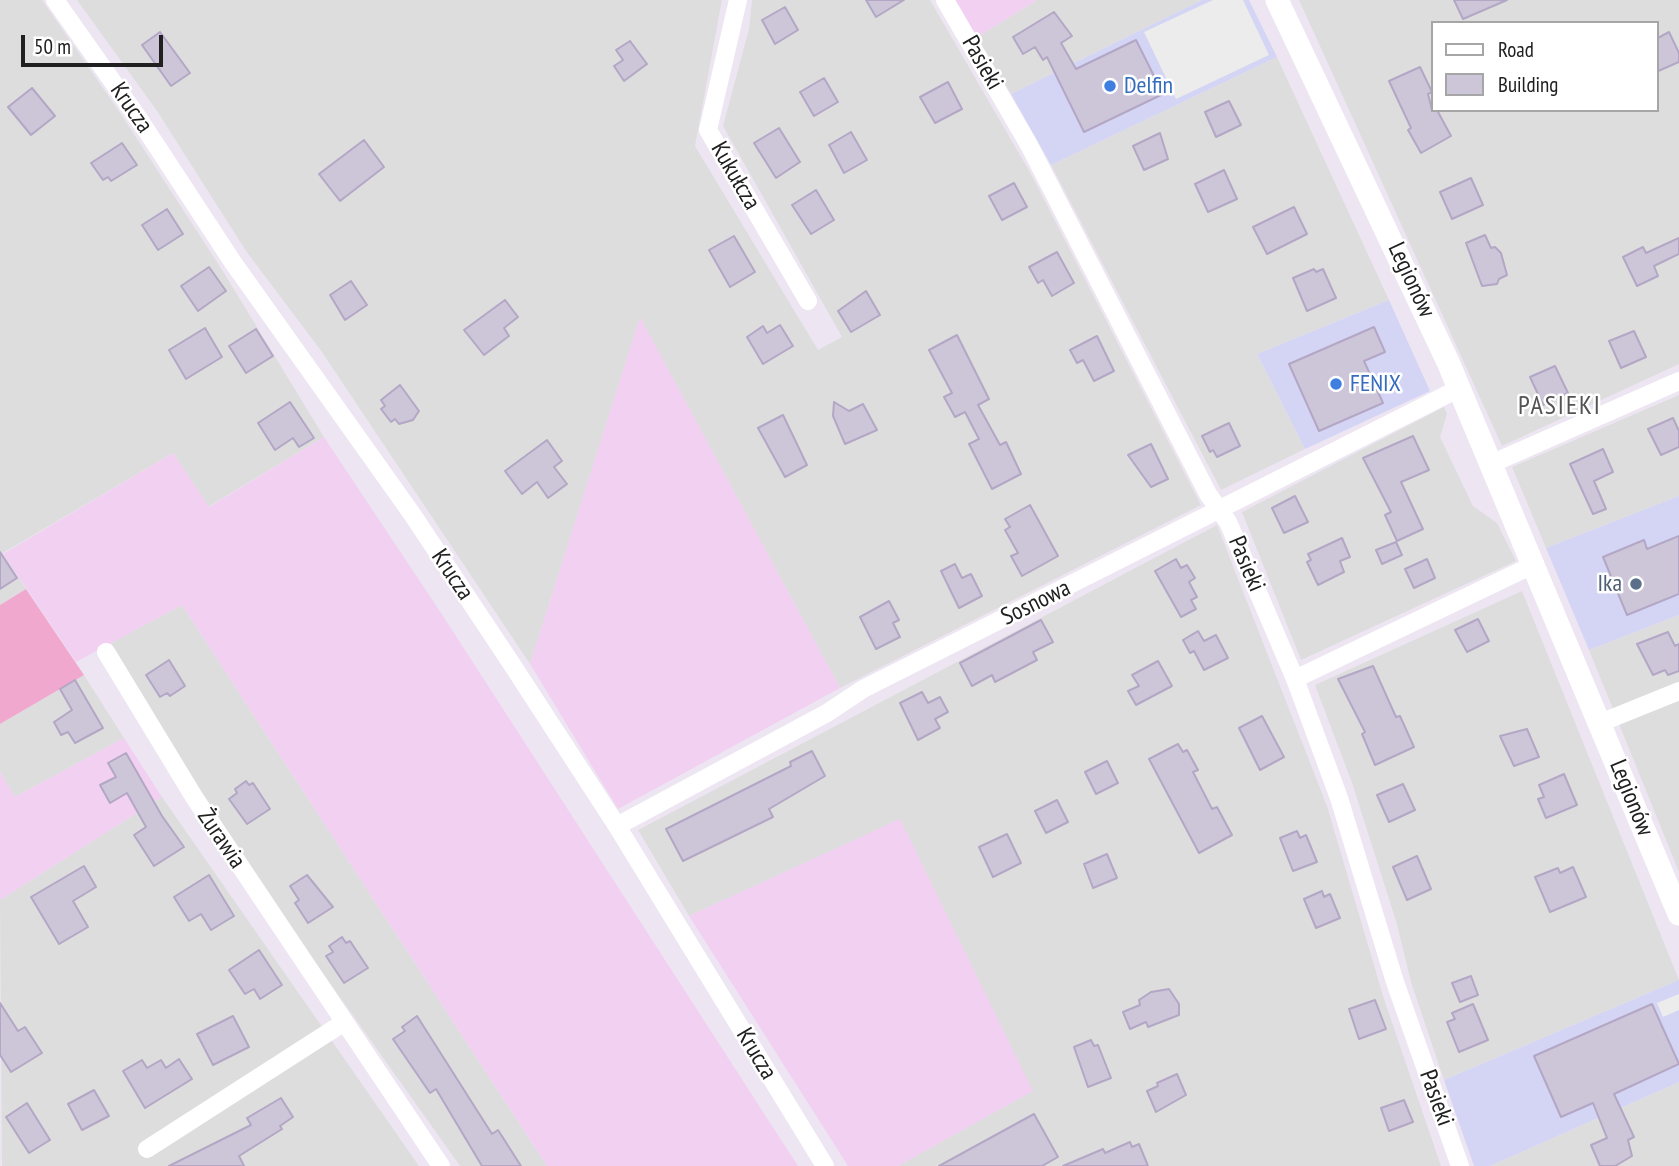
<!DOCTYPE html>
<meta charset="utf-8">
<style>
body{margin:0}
#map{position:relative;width:1679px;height:1166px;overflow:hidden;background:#ede6f2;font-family:"PT Sans Narrow",sans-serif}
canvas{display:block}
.legend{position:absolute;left:1431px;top:21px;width:228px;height:91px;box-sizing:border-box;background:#fff;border:2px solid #a6a6a6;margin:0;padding:9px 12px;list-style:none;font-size:21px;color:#202020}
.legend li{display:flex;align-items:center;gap:14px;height:35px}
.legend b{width:35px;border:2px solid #a6a6a6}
.scale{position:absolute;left:21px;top:35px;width:142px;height:32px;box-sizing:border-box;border:4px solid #202020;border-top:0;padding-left:9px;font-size:21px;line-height:24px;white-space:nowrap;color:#202020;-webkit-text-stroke:5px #fff;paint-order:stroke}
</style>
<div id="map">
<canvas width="1679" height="1166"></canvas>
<ul class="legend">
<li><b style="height:9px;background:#fff"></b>Road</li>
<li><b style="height:19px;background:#cdc6d9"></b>Building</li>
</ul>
<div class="scale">50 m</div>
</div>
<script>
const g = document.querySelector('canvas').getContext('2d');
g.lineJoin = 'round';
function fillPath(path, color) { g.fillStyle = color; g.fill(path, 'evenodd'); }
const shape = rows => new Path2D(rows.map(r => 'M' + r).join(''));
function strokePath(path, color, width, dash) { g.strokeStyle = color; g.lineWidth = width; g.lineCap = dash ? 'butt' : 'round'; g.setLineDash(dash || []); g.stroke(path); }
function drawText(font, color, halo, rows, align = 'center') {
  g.font = font + ' "PT Sans Narrow",sans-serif'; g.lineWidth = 5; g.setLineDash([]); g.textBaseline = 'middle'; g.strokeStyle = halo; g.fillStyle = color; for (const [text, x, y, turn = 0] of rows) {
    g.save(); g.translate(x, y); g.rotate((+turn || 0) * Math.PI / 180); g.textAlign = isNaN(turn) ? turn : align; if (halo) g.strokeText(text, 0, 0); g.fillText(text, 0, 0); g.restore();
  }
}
const residential = shape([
 [0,0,42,0,121,114,224,273,324,437,208,507,173,453,3,553,26,589,0,605],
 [77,0,722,0,695,146,818,350,842,337,723,126,749,29,752,0,930,0,1031,174,1201,505,840,688,640,318,530,664,322,352,246,251,157,111],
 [1037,0,1202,0,1011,94,977,37],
 [1299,0,1679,0,1679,364,1502,446],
 [1432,23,1656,23,1656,110,1432,110],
 [1277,57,1389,300,1257,354,1305,449,1221,490,1051,165],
 [1679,395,1679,496,1546,548,1512,467],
 [1444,407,1447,414,1440,437,1473,506,1497,523,1516,561,1301,660,1242,512],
 [1217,525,1327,806,1384,999,1441,1166,898,1166,1032,1091,899,820,689,916,638,830],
 [1522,591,1679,980,1444,1080,1411,982,1396,921,1352,783,1315,685],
 [182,605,547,1166,460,1166,295,934,201,791,111,643],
 [1679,615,1679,872,1589,650],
 [84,675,124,738,15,797,0,772,0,724],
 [162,797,341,1054,419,1166,2,1166,0,900],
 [1679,1082,1679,1166,1490,1166]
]);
const commercial = shape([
 [1202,0,1249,0,1277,57,1051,165,1011,94],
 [1389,300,1430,391,1305,449,1257,354],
 [1679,496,1679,615,1589,650,1546,548],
 [1679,980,1679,1082,1490,1166,1474,1166,1444,1080]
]);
const farmland = shape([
 [955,0,1037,0,977,37],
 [640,317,840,688,618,809,530,664],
 [324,437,445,619,798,1166,547,1166,182,605,76,662,3,554,173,453,209,507],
 [124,738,162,797,0,900,0,772,15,797],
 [900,819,1033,1091,898,1166,848,1166,689,916]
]);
const grass = shape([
 [26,589,84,675,0,724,0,605]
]);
const parking = shape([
 [1213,0,1243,0,1269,55,1176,99,1144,32],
 [1679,994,1679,1010,1663,1017,1657,1003]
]);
const building = shape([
 [866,0,904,0,876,17,866,0],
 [1454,0,1507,0,1463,19,1454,0],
 [785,7,798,30,775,44,762,20,785,7],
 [1054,12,1072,36,1061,43,1076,69,1136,40,1163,94,1084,132,1047,57,1043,60,1035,47,1023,54,1013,37,1054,12],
 [160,32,190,73,171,86,142,45,160,32],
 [1669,32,1679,53,1679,62,1656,72,1656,39,1669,32],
 [630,41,647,64,624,81,614,66,623,60,616,50,630,41],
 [1420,67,1432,92,1428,94,1432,110,1437,110,1451,136,1421,153,1408,130,1411,128,1389,81,1420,67],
 [824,78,838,102,814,116,800,92,824,78],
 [948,82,962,109,935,123,920,97,948,82],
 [32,88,55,116,31,135,8,107,32,88],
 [1229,101,1241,125,1216,137,1205,112,1229,101],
 [779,128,800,162,776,178,754,143,779,128],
 [851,132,867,160,844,173,829,145,851,132],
 [1160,133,1168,159,1144,170,1133,146,1160,133],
 [364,140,384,167,340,201,319,174,364,140],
 [122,143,137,165,111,181,108,177,103,180,91,163,122,143],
 [1224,170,1237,199,1208,212,1195,184,1224,170],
 [1471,178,1483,205,1452,219,1440,192,1471,178],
 [1014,183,1027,207,1002,220,989,196,1014,183],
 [816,190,834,220,811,234,792,205,816,190],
 [1294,207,1307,234,1267,254,1253,227,1294,207],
 [167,209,183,234,158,250,142,225,167,209],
 [1485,235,1491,248,1495,247,1501,253,1507,275,1499,279,1497,284,1482,286,1466,243,1485,235],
 [734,236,755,272,730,287,709,250,734,236],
 [1679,238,1679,254,1654,266,1658,276,1637,286,1623,257,1643,247,1646,253,1679,238],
 [1057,252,1074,283,1052,296,1043,280,1038,283,1029,267,1057,252],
 [209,267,226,291,198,311,181,286,209,267],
 [1314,269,1316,272,1323,269,1336,298,1307,311,1293,278,1314,269],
 [351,281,367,305,345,320,330,295,351,281],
 [866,291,880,315,851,332,838,311,866,291],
 [505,300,518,317,504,328,509,336,484,355,464,330,505,300],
 [780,325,793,346,763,364,747,337,763,326,767,333,780,325],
 [1374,327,1385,352,1364,361,1383,403,1319,431,1289,364,1374,327],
 [205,328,222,357,186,379,169,350,205,328],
 [256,329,273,356,246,373,229,346,256,329],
 [1634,331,1646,357,1621,368,1609,341,1634,331],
 [957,335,989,399,978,405,1000,445,1006,442,1021,474,992,489,969,444,979,439,965,412,955,417,944,397,952,393,929,350,957,335],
 [1097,336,1114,371,1094,381,1083,360,1077,363,1070,350,1097,336],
 [1555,366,1568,393,1543,405,1530,377,1555,366],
 [400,385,419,411,413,420,399,424,395,419,391,422,381,409,385,406,381,400,400,385],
 [290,402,314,438,299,447,293,438,275,450,258,423,290,402],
 [834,402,849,411,863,404,877,430,845,444,833,416,834,402],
 [783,415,807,465,785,477,758,428,783,415],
 [1673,418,1679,431,1679,447,1661,455,1648,429,1673,418],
 [1229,423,1240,446,1217,457,1213,450,1210,452,1202,436,1229,423],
 [1413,436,1429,470,1401,482,1423,529,1397,541,1385,515,1391,512,1363,458,1413,436],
 [547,440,562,461,554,467,567,484,548,498,537,482,522,494,505,471,547,440],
 [1151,444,1168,479,1151,487,1128,455,1151,444],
 [1603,449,1613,472,1594,481,1606,509,1593,514,1570,464,1603,449],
 [1295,496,1308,522,1284,533,1272,508,1295,496],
 [1030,505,1058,556,1022,576,1011,556,1018,553,1005,530,1010,527,1005,519,1030,505],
 [1679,536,1679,594,1627,615,1603,557,1644,540,1647,549,1679,536],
 [1342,538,1350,557,1340,561,1344,572,1318,585,1307,562,1311,560,1308,554,1342,538],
 [1396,542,1402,555,1382,564,1376,550,1396,542],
 [0,552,17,578,0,589,0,552],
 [1176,559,1181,568,1187,565,1195,578,1189,582,1197,597,1191,600,1196,609,1181,617,1155,571,1176,559],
 [1427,559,1435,578,1414,588,1405,569,1427,559],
 [955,564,962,578,971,574,982,596,959,608,941,571,955,564],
 [889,601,899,620,893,623,900,637,876,649,860,617,889,601],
 [1478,619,1489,641,1467,652,1455,630,1478,619],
 [1041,620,1053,642,1033,652,1037,660,995,682,992,675,972,686,960,663,1041,620],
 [1198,631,1204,641,1216,635,1228,658,1204,670,1194,651,1190,653,1183,640,1198,631],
 [1668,632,1675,646,1679,644,1679,671,1668,675,1665,670,1653,675,1637,644,1668,632],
 [169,660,185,686,170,696,167,693,160,697,146,675,169,660],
 [1158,661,1172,686,1136,705,1128,691,1139,686,1132,675,1158,661],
 [1373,666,1396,717,1400,716,1414,747,1375,765,1362,734,1365,732,1338,679,1373,666],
 [75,680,103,728,75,743,68,732,61,735,54,722,72,710,60,689,75,680],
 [922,692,928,703,940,697,948,712,935,719,940,728,918,740,900,703,922,692],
 [1262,716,1284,757,1260,770,1239,728,1262,716],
 [1527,729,1539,757,1514,766,1500,736,1527,729],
 [1178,744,1183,752,1187,750,1198,770,1193,772,1212,809,1217,807,1232,835,1199,853,1149,759,1178,744],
 [812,751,825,776,769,809,773,817,683,861,666,829,791,766,790,762,812,751],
 [126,753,162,816,184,847,154,866,134,835,146,827,127,793,110,803,100,785,116,777,108,763,126,753],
 [1107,761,1118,783,1096,794,1085,772,1107,761],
 [1564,774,1577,805,1546,818,1538,799,1544,797,1539,785,1564,774],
 [246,781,249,785,253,783,270,809,247,824,229,799,237,793,235,789,246,781],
 [1403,784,1415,810,1389,822,1377,795,1403,784],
 [1057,800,1068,822,1046,833,1035,811,1057,800],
 [1297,831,1300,838,1306,835,1317,862,1293,871,1280,838,1297,831],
 [1007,834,1021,863,993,877,979,847,1007,834],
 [1107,854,1117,878,1093,888,1084,864,1107,854],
 [1417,856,1431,889,1407,900,1393,867,1417,856],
 [84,866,96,887,73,901,88,927,59,944,31,897,84,866],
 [1573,867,1586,897,1550,912,1535,877,1558,868,1560,873,1573,867],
 [209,875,234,916,211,930,201,914,189,921,174,897,209,875],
 [307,875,333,907,308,923,295,903,299,900,290,886,307,875],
 [1322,891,1324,897,1330,894,1340,918,1316,928,1304,899,1322,891],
 [342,937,346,943,350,941,368,968,344,983,326,956,333,952,329,946,342,937],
 [259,950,282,985,260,999,254,989,245,994,229,970,259,950],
 [1471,976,1478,995,1460,1002,1452,983,1471,976],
 [1169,989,1179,1004,1179,1015,1148,1027,1146,1022,1130,1029,1123,1012,1140,1005,1139,1000,1151,992,1169,989],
 [1375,1000,1386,1029,1359,1039,1349,1009,1375,1000],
 [0,1003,18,1031,25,1027,42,1053,11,1072,0,1055,0,1003],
 [1473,1004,1488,1040,1459,1052,1447,1022,1455,1019,1452,1013,1473,1004],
 [1652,1004,1679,1064,1614,1094,1634,1137,1628,1140,1632,1156,1615,1166,1600,1166,1591,1145,1607,1138,1593,1103,1561,1117,1534,1056,1652,1004],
 [233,1016,249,1047,213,1065,197,1034,233,1016],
 [417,1016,492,1134,498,1130,521,1166,482,1166,436,1089,430,1093,393,1039,405,1031,402,1027,417,1016],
 [1091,1040,1094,1046,1098,1045,1111,1078,1088,1087,1074,1047,1091,1040],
 [179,1059,192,1079,145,1108,123,1071,142,1060,147,1068,161,1060,166,1068,179,1059],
 [1177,1074,1186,1095,1156,1112,1147,1091,1158,1086,1157,1083,1177,1074],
 [94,1090,109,1116,82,1130,68,1104,94,1090],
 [281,1098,293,1117,280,1126,282,1129,239,1156,244,1166,169,1166,251,1125,247,1118,281,1098],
 [1404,1100,1413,1122,1389,1131,1381,1108,1404,1100],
 [27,1103,50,1140,29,1153,6,1117,27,1103],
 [1034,1114,1058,1157,1042,1166,939,1166,1034,1114],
 [1130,1142,1132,1147,1139,1144,1148,1166,1063,1166,1103,1149,1105,1153,1130,1142]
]);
const minor = shape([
 [55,0,139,119,232,261,412,514,511,663,617,826,825,1166],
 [738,0,708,130,808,301],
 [945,0,1029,145,1208,494,1228,522,1295,679,1339,798,1395,982,1460,1166],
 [1493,463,1679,381],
 [106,652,194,797,441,1166],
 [1295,679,1535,564],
 [1600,723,1679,691],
 [617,826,827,713,863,689,1460,388],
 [147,1149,343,1023]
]);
const tertiary = shape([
 [1277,0,1448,362,1679,914]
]);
const markers = [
 [1110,86,7,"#3f7fe0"],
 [1336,384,7,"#3f7fe0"],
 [1636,584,7,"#5c6f8a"]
];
const streetNames = [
 ["Pasieki",982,63,60],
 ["Krucza",131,108,55],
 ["Kukułcza",735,176,60],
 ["Legionów",1411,280,65],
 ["Pasieki",1246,564,67],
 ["Krucza",452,575,56],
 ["Sosnowa",1036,603,-26],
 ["Legionów",1631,798,68],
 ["Żurawia",221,839,56],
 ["Krucza",756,1054,59],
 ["Pasieki",1436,1098,70]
];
const shopNames = [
 ["Delfin",1124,86],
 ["FENIX",1350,384]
];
const serviceNames = [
 ["Ika",1622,584]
];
const neighbourhoodNames = [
 ["PASIEKI",1560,407]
];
fillPath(residential, '#ddddde');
fillPath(commercial, '#d4d4f4');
fillPath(farmland, '#f2d0f1');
fillPath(grass, '#f0a8ce');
fillPath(parking, '#ececec');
fillPath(building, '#cdc6d9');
strokePath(building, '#b3a7c5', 2);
strokePath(minor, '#fff', 18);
strokePath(tertiary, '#fff', 23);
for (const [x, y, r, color] of markers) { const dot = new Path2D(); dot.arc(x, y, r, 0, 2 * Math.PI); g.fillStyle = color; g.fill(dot); strokePath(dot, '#fff', 2.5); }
drawText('24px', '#202020', '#fff', streetNames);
drawText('24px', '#366cbe', '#fff', shopNames, 'left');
drawText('24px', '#4e5e75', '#fff', serviceNames, 'right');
g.letterSpacing = '2px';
drawText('26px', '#535353', '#fff', neighbourhoodNames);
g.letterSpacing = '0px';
</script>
